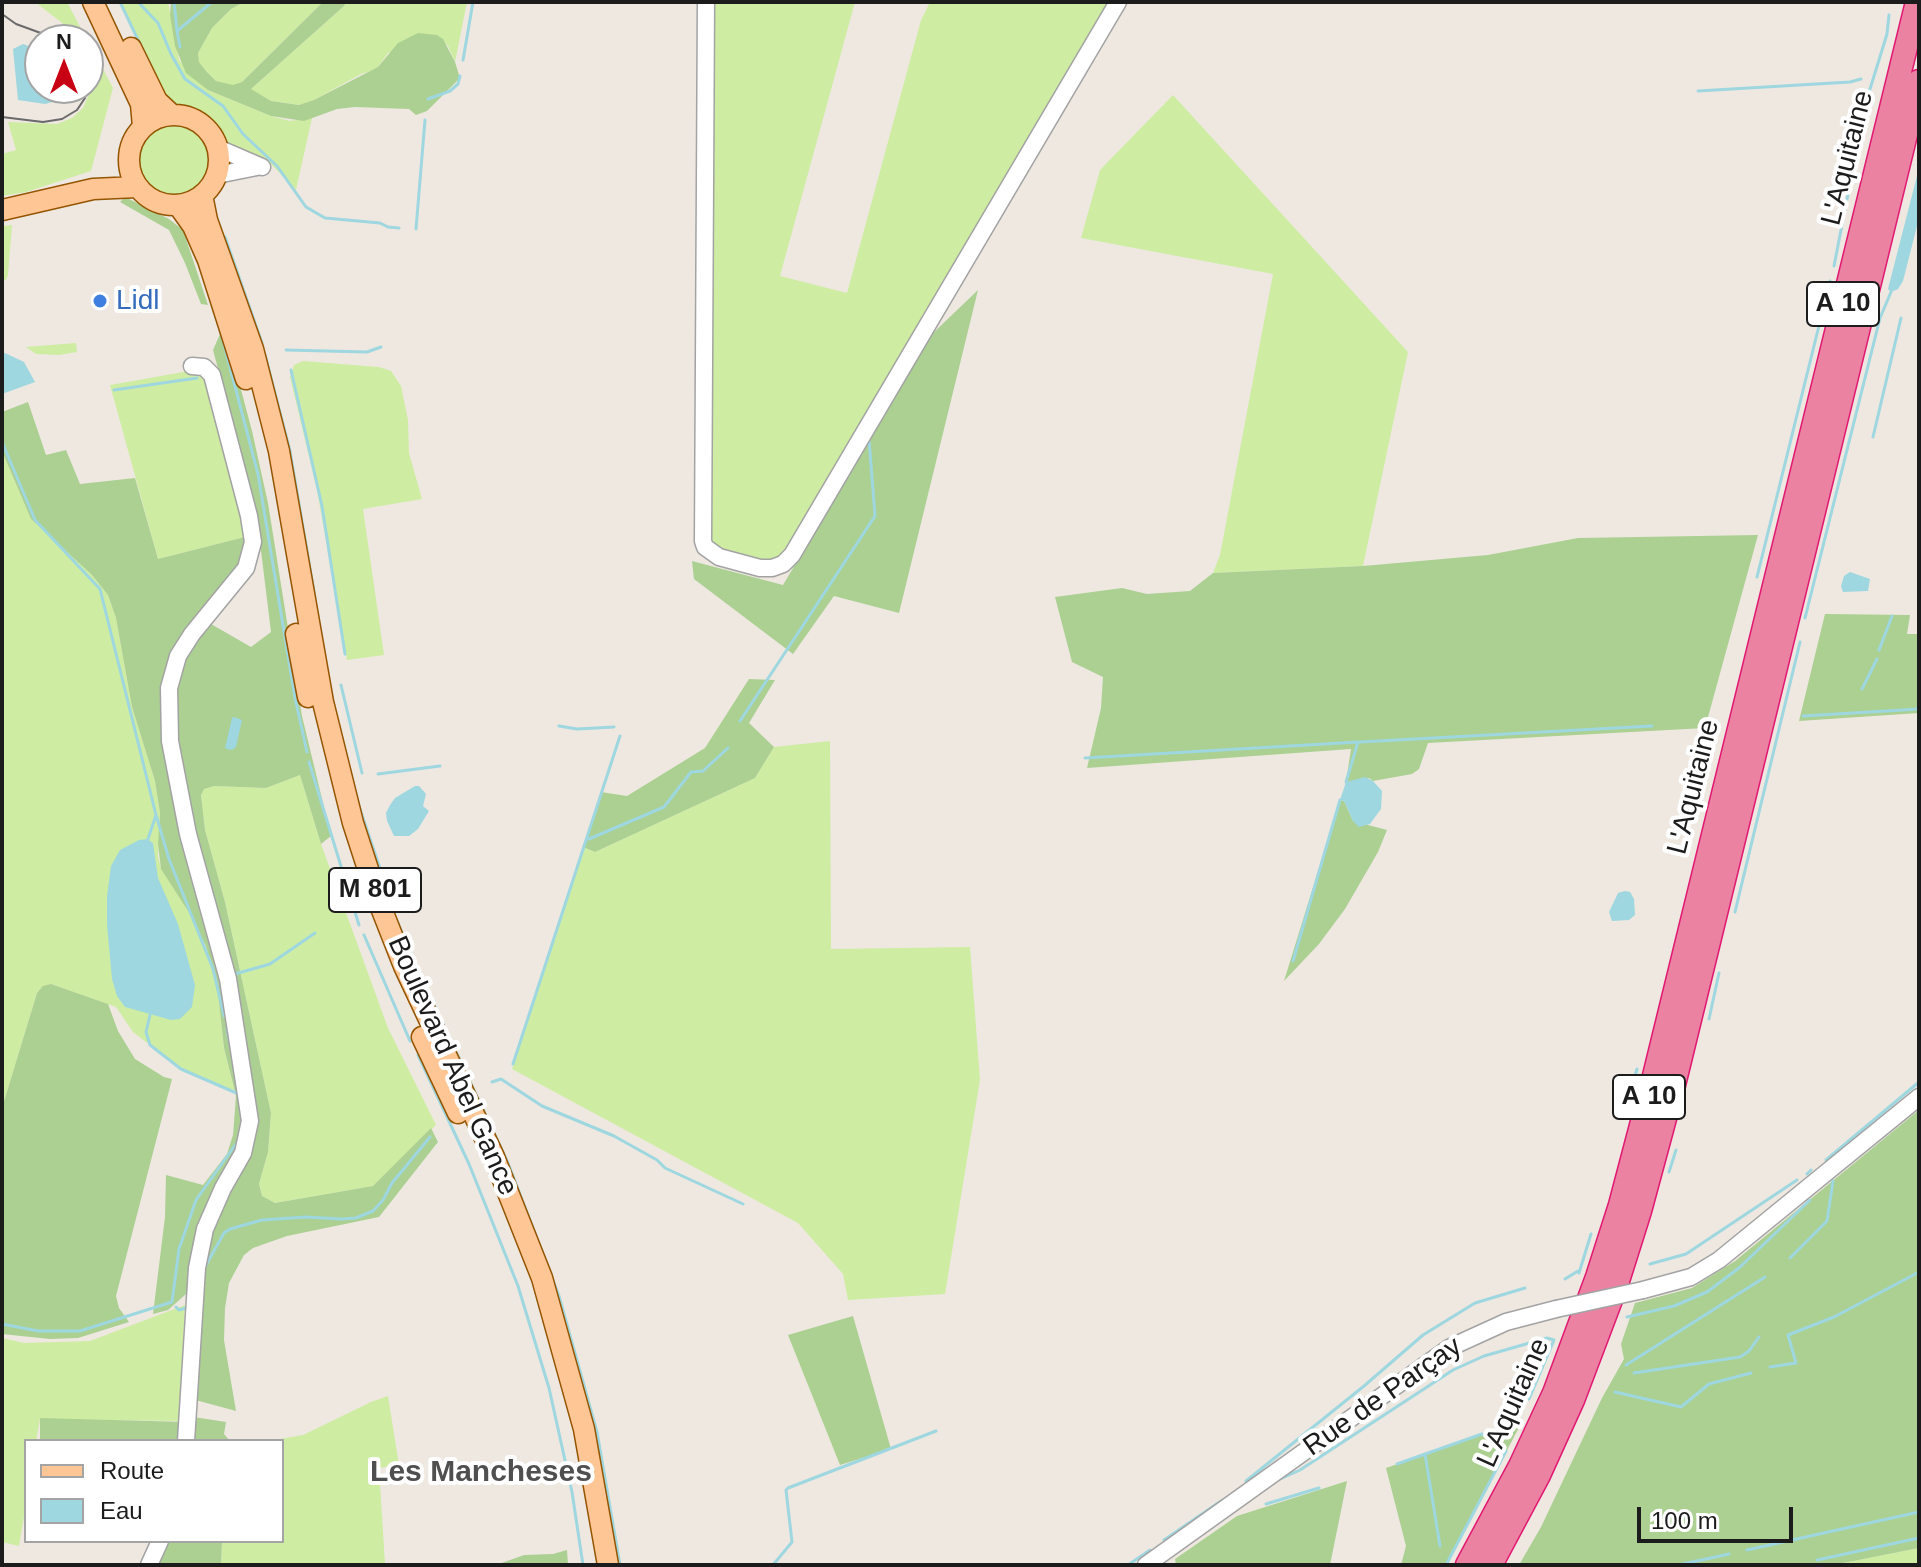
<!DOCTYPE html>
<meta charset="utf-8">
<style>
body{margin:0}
#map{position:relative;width:1921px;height:1567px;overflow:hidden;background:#eee8e1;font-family:Arial,sans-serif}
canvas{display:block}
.frame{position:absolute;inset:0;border:4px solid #1c1c1c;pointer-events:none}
.legend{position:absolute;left:24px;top:1439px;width:260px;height:104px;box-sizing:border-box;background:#fff;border:2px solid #a4a4a4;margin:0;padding:10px 14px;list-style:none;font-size:24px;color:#1c1c1c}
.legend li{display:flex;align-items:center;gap:16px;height:40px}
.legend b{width:40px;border:2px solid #a4a4a4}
.north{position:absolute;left:24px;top:24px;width:80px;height:80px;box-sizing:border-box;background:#fff;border:2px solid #a4a4a4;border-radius:50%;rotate:0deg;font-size:22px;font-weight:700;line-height:32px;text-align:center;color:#1c1c1c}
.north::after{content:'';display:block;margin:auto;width:28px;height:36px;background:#c80014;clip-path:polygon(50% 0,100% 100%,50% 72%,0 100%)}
.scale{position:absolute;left:1637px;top:1507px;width:156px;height:36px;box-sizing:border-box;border:4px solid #1c1c1c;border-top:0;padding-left:10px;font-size:24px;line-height:28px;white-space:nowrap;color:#1c1c1c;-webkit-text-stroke:6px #fff;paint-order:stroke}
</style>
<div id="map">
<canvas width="1921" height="1567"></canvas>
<div class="frame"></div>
<ul class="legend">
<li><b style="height:10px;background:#ffc695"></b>Route</li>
<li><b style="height:22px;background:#9ed7df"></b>Eau</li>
</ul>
<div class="north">N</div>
<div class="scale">100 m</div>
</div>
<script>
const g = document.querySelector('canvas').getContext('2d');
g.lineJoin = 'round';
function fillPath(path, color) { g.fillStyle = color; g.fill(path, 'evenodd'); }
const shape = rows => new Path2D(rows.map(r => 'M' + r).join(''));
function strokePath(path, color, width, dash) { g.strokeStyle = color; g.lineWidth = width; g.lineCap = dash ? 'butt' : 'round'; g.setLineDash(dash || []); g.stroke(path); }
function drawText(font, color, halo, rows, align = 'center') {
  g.font = font + ' Arial,sans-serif'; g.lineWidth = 8; g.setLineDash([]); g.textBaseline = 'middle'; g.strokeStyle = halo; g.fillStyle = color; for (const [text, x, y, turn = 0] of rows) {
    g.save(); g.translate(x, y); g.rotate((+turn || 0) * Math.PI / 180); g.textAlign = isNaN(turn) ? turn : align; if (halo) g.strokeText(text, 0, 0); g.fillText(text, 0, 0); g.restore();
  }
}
const grass = shape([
 [35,2,67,2,87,40,73,40,66,26],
 [122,2,168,2,179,60,208,90,271,116,290,121,312,118,296,190,267,160,255,159,229,146,215,124,207,117,176,107,162,93,140,48],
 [244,2,323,2,242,82,233,86,225,84,216,81,206,71,199,62,198,53,212,28,231,9],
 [346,2,467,2,455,62,448,46,437,35,388,53,378,67,371,71,361,74,314,100,300,105,271,101,250,90,344,6],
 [705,2,855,2,780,276,847,293,921,20,930,2,1113,2,934,299,791,546,778,558,769,562,757,562,709,545],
 [88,41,113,88,91,171,26,192,2,196,2,154,16,150,8,122,57,124,72,118,83,108,89,94,90,78],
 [1173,95,1408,352,1363,566,1213,573,1220,555,1273,274,1081,238,1100,170],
 '137 161a36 36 0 1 1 72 0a36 36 0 1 1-72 0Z',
 [12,225,8,275,6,280,2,280,2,226],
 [76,343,77,352,59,355,36,354,26,347],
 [303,361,379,367,391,371,401,386,408,420,409,453,422,499,363,509,384,655,347,660,317,490,290,377,294,365],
 [189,371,206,372,250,536,158,559,110,385],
 [2,451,31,519,92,575,108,595,116,618,132,707,155,781,160,813,158,856,161,868,188,911,206,946,218,993,224,1048,235,1093,181,1069,133,1032,116,1007,51,984,37,993,2,1108],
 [830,741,831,949,970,947,980,1080,945,1294,848,1300,843,1274,798,1223,512,1069,583,847,595,852,755,778,774,747],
 [300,775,321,844,388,1028,436,1125,373,1186,275,1203,262,1196,259,1184,268,1152,271,1113,225,902,205,830,201,795,203,789,214,786,266,788],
 [185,1305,179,1421,40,1419,36,1441,26,1441,26,1505,19,1546,2,1542,2,1338,24,1343,90,1341],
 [388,1396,399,1465,379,1468,385,1564,412,1565,221,1565,222,1541,282,1541,282,1441,268,1441,303,1435,371,1402],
 [1919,1548,1919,1565,1833,1565]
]);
const forest = shape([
 [171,2,244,2,231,9,212,28,198,53,199,62,206,71,216,81,233,85,242,82,323,2,346,2,344,6,251,89,271,101,299,105,314,100,378,67,398,43,418,33,437,35,443,39,455,62,460,78,427,111,416,115,409,109,355,107,337,109,304,121,271,116,208,90,186,73,175,46,170,15],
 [125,197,169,219,183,230,208,305,201,304,185,263,169,230,120,202],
 [978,290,899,613,834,596,793,654,694,579,692,561,783,585,931,335],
 [220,334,231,352,252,431,268,503,302,716,331,836,321,844,300,775,266,788,214,786,204,789,201,795,205,830,225,902,271,1113,268,1152,259,1184,262,1196,275,1203,373,1186,431,1128,438,1142,379,1217,287,1236,253,1248,244,1255,229,1283,225,1308,224,1340,236,1411,188,1398,194,1287,168,1310,153,1314,165,1217,166,1175,203,1185,227,1154,233,1135,236,1096,224,1048,218,993,206,946,188,911,161,869,158,844,160,813,155,781,132,707,116,618,108,595,92,575,31,519,2,451,2,412,28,402,46,455,66,450,80,484,135,478,158,559,253,535,253,542,204,620,251,647,271,632,256,510,213,350],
 [1758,535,1705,728,1428,743,1419,769,1412,774,1373,781,1369,778,1346,782,1351,749,1087,768,1101,708,1103,677,1072,662,1055,597,1122,588,1147,594,1190,591,1213,573,1363,566,1488,555,1578,538],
 [1825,614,1910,615,1907,634,1919,634,1919,713,1799,721],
 [749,679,775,680,749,723,774,747,755,778,595,852,583,847,601,792,627,796,705,748],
 [1340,800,1344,801,1353,821,1387,830,1378,852,1345,909,1319,944,1284,981],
 [51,984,108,1004,118,1031,135,1059,164,1077,172,1079,116,1296,119,1308,129,1322,78,1338,50,1339,2,1334,2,1108,37,993,43,986],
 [1919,1110,1919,1548,1833,1565,1519,1565,1541,1527,1602,1398,1624,1359,1621,1344,1635,1303,1692,1288,1735,1261],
 [853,1316,891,1449,840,1465,788,1335],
 [187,1416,226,1422,224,1434,230,1441,40,1441,40,1418,186,1422],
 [1523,1420,1446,1565,1401,1565,1406,1546,1386,1468],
 [1347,1481,1330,1565,1176,1565,1175,1559,1237,1516],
 [160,1541,222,1541,221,1565,149,1565],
 [567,1550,568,1565,496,1565,524,1555,553,1554]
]);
const water = shape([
 [23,44,40,50,40,88,70,88,63,99,45,104,18,100,13,49],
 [1858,113,1868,115,1859,156,1855,158,1844,151,1852,119],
 [1919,168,1919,218,1903,281,1898,289,1891,292,1888,289],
 [5,353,24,362,35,382,2,394,2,354],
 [1850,572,1870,579,1868,591,1843,592,1841,586,1844,576],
 [234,717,242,720,236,747,232,750,227,749,225,748,232,718],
 [1365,777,1373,781,1382,791,1381,809,1370,824,1359,827,1353,821,1344,801,1340,800,1346,782],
 [415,786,419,786,426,794,423,806,429,811,418,829,409,836,394,836,387,821,386,813,390,805,395,798],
 [147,839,153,843,158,878,178,924,195,985,192,1007,180,1019,171,1020,125,1007,117,996,112,979,107,925,107,896,111,866,120,850,139,840],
 [1625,891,1630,892,1634,899,1635,915,1629,920,1612,921,1609,912,1618,893]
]);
const stream = shape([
 [120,2,150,65],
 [138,2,158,23,171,54,185,79,223,106,243,134,277,166,306,207,325,218,380,223,388,227,399,228],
 [174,2,177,30],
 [180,47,177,31,212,2],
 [463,60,473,2],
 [1698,91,1850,82,1861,79],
 [428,99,450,91,458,84,460,76],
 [1866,102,1887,34,1889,15],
 [416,229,425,120],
 [225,237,262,343],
 [1834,266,1855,158],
 [221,333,258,474,295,698,307,752],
 [286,350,367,352,381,347],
 [265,355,290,451,315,598],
 [291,370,322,506,345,654],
 [114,390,197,378],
 [1873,437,1901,318],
 [2,442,35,520,100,589,156,815,169,859,213,969,224,1016],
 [252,571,259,548],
 [1757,577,1830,281],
 [1805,618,1880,318,1891,292],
 [1879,650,1892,616],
 [341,685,362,773],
 [1862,689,1877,659],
 [1918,705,1919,704],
 [1803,716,1919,709],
 [740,721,875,516,869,439],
 [559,726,577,729,614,727],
 [1360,742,1652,726],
 [1085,758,1358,742,1346,782],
 [309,762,359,925],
 [378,774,440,766],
 [358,803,394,910],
 [589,839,664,807,691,772,703,771,728,748],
 [147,842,156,815],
 [1735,912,1800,642],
 [397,921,421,977,508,1163,559,1296,597,1432,620,1565],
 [364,935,410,1041],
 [1293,961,1340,800],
 [235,974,270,964,315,933],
 [150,1015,146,1032,150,1045,181,1069,241,1095],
 [1709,1019,1719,973],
 [227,1029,230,1045],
 [418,1055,469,1164,518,1286,549,1388,572,1492,583,1565],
 [513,1064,620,736],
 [492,1082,501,1079,542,1106,614,1136,657,1160,665,1168,743,1204],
 [1628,1101,1637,1069],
 [1826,1160,1919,1082],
 [1669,1172,1676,1150],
 [1807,1174,1811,1170],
 [1790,1258,1827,1221,1833,1181],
 [1650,1264,1686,1254,1797,1180],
 [206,1265,224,1233,230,1229,262,1220,306,1217,342,1219,356,1218,373,1211,383,1200,392,1183,430,1137],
 [1579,1273,1591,1234],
 [1565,1279,1578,1271],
 [176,1307,179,1310,186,1308,188,1310],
 [1627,1317,1674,1306,1707,1292,1739,1268,1810,1200],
 [2,1324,38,1331,80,1331,172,1302,179,1249,196,1200,238,1141],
 [1626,1365,1765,1277],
 [1770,1367,1796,1363,1788,1335,1834,1317,1919,1272],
 [1634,1373,1740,1357,1749,1351,1759,1337],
 [1615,1392,1681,1407,1709,1384,1751,1373],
 [1425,1454,1440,1546],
 [1397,1464,1482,1434],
 [1278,1480,1300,1470,1453,1370,1484,1356,1547,1338,1554,1340,1529,1399],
 [1246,1481,1364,1386,1423,1335,1475,1303,1525,1288],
 [1266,1504,1319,1488],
 [1164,1540,1221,1501],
 [1747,1550,1919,1512],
 [1817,1560,1919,1538],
 [773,1565,792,1542,786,1490,788,1488,936,1431],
 [1128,1565,1150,1550],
 [1446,1565,1506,1451],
 [1678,1565,1729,1554]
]);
const minor = shape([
 [706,2,703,541,705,547,719,557,760,568,772,568,783,564,792,555,1118,2],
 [218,148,262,167],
 [217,175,257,167],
 [1643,1290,1691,1277,1719,1260,1919,1097],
 [186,1441,197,1268,205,1229,223,1188,243,1153,250,1121,228,979,188,834,170,741,169,688,178,656,192,634,246,568,253,542,249,516,212,375,204,367,192,366],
 [149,1565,160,1541],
 [1146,1565,1449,1348,1506,1322,1556,1309]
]);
const major = shape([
 [93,2,141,104,143,127],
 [131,48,157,101,172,115],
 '129 160a45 45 0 1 1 90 0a45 45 0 1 1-90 0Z',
 [202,195,207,220,253,349,279,451,323,702,353,823,378,900,404,966,494,1157,542,1278,584,1429,608,1565],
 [178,205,193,226,208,260,246,379],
 [2,210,93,189,137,187],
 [296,634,308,697],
 [422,1037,458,1113]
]);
const highway = shape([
 [1467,1565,1520,1466,1554,1393,1597,1277,1620,1205,1653,1080,1917,2],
 [1491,1565,1539,1475,1573,1400,1617,1284,1640,1211,1674,1085,1919,81]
]);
const tram = shape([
 [2,14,16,24,60,40],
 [2,117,43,122,62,119,77,110,85,98,86,88]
]);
const minorBridge = shape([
 [1556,1309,1643,1290]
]);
const markers = [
 [100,301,8,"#3f7fe0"]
];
const shields = [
 [1843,304,72],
 [375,890,92],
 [1649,1097,72]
];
const shieldNames = [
 ["A 10",1843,304],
 ["M 801",375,890],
 ["A 10",1649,1097]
];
const streetNames = [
 ["L'Aquitaine",1848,158,-76],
 ["L'Aquitaine",1694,787,-76],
 ["Boulevard Abel Gance",452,1066,66],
 ["Rue de Parçay",1383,1397,-35],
 ["L'Aquitaine",1514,1403,-66]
];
const shopNames = [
 ["Lidl",116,301]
];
const neighbourhoodNames = [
 ["Les Mancheses",481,1473]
];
fillPath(grass, '#ceeda2');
fillPath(forest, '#abd092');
fillPath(water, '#9ed7df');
strokePath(stream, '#9ed7df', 3);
strokePath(minor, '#a3a3a3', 19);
strokePath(major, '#945400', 23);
strokePath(highway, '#e11872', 25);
strokePath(minor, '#fff', 16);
strokePath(major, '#ffc695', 20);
strokePath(highway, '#ec82a1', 22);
strokePath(tram, '#6a6a6a', 2);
strokePath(minorBridge, '#a3a3a3', 19, []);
strokePath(minorBridge, '#fff', 16);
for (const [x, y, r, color] of markers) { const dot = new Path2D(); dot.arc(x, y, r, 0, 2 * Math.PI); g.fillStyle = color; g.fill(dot); strokePath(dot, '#fff', 3); }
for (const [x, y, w] of shields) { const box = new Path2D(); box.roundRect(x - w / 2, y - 22, w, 44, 6); g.fillStyle = '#fff'; g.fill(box); strokePath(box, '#1c1c1c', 2); }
drawText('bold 26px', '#1c1c1c', null, shieldNames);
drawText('28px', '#1c1c1c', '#fff', streetNames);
drawText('28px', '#366cbe', '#fff', shopNames, 'left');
drawText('bold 30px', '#4f4f4f', '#fff', neighbourhoodNames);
</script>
